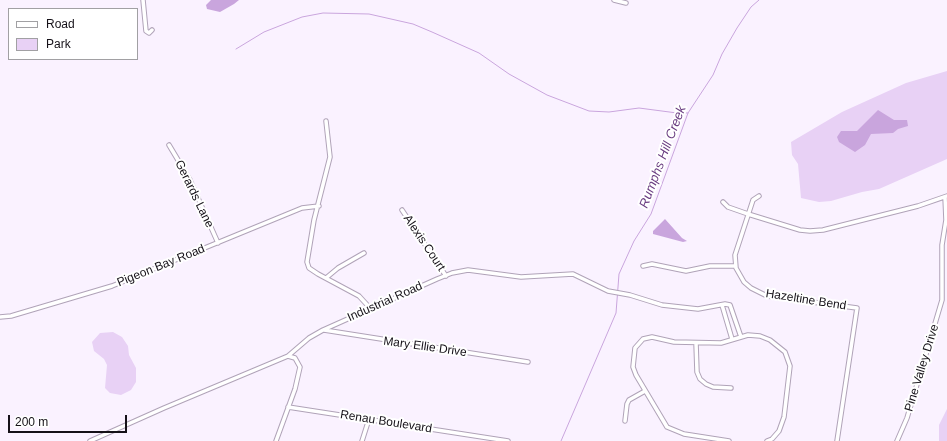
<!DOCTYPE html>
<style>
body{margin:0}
#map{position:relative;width:947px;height:441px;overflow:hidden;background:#faf2ff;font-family:Arial,sans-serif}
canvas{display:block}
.legend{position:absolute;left:8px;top:8px;width:130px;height:52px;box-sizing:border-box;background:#fff;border:1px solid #a1a0a3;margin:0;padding:5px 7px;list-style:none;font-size:12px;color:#151118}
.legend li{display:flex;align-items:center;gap:8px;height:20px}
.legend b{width:20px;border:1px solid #a1a0a3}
.scale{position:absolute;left:8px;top:415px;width:119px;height:18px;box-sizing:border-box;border:2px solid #151118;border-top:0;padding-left:5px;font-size:12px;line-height:14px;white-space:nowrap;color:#151118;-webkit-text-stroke:3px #fff;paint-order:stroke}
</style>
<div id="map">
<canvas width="947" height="441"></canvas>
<ul class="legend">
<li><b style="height:5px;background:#fff"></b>Road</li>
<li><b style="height:11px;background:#e8d1f5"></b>Park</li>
</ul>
<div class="scale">200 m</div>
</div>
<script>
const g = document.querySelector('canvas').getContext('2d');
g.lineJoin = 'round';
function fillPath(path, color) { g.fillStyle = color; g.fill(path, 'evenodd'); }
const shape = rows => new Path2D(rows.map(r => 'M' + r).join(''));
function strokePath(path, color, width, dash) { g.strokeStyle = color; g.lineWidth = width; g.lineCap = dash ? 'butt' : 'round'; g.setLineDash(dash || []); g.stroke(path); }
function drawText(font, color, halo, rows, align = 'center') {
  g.font = font + ' Arial,sans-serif'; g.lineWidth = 4; g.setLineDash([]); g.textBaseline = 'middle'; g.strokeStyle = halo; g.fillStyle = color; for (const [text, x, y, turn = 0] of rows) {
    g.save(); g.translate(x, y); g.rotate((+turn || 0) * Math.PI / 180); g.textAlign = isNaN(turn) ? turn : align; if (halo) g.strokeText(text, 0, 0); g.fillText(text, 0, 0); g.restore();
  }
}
const green = shape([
 [947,71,947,159,879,189,862,192,831,201,819,202,801,198,798,164,792,155,791,142,842,112,906,83],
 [113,332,122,337,128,346,129,355,136,368,136,382,131,390,121,395,110,393,105,388,107,365,104,359,94,351,92,342,100,333],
 [947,409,947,441,939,441,939,425]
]);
const water = shape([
 [211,0,239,0,234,4,220,12,207,9,206,5],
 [878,110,894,120,907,120,908,126,898,129,893,133,871,134,865,145,855,152,839,142,837,137,841,131,857,131],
 [665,219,682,238,687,241,683,242,653,234,653,231]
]);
const stream = shape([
 [236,49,264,32,302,17,323,13,369,14,413,24,432,32,479,53,509,74,547,95,589,111,609,112,639,108,677,113,688,113],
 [561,441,616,313,619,274,634,241,651,214,688,113,713,75,722,54,737,28,751,7,759,0]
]);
const minor = shape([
 [143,0,146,31,149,33,152,30],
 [614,0,626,3],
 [326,121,330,157,314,220,307,262,309,268,318,274,359,296,370,308],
 [169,145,190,180,218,243],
 [759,196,753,200,735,255,736,268,744,282,751,288,767,296,857,308,837,441],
 [723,202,728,207,748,214,800,230,810,231,823,230,918,206,947,196],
 [402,210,446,276],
 [643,266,652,264,686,271,710,266,735,266],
 [326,278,338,268,364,253],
 [722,305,732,339],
 [0,317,11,316,112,286,302,208,319,206],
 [324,330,528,362],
 [696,343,697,372,700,379,706,384,713,387,731,388],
 [288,356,309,338,323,330,437,279,452,273,468,270,521,277,573,274,608,291,630,295,662,305,698,309,725,304,730,305,741,337],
 [288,407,508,441],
 [625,421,627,404,629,400,645,391],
 [90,441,164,408,288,356,295,358,300,367,295,389,276,441],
 [362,441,369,419],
 [729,441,684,434,667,427,636,375,633,367,635,348,643,339,652,337,674,342,721,343,748,335,760,336,770,340,785,352,790,366,784,417,779,431,772,439,767,441],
 [897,441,907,418,942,300,942,245,946,220,945,197]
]);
const streetNames = [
 ["Gerards Lane",194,194,64],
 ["Alexis Court",424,243,56],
 ["Pigeon Bay Road",161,266,-22],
 ["Hazeltine Bend",806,300,9],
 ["Industrial Road",385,302,-24],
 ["Mary Ellie Drive",425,347,8],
 ["Pine Valley Drive",922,368,-73],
 ["Renau Boulevard",386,422,9]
];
const waterNames = [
 ["Rumphs Hill Creek",663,157,-69]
];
fillPath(green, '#e8d1f5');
fillPath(water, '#c9a5dd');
strokePath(stream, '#c9a5dd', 1);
strokePath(minor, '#b0a3b8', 5.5);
strokePath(minor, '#fff', 3.5);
drawText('12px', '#151118', '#fff', streetNames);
drawText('italic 13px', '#6a3d81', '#fff', waterNames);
</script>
